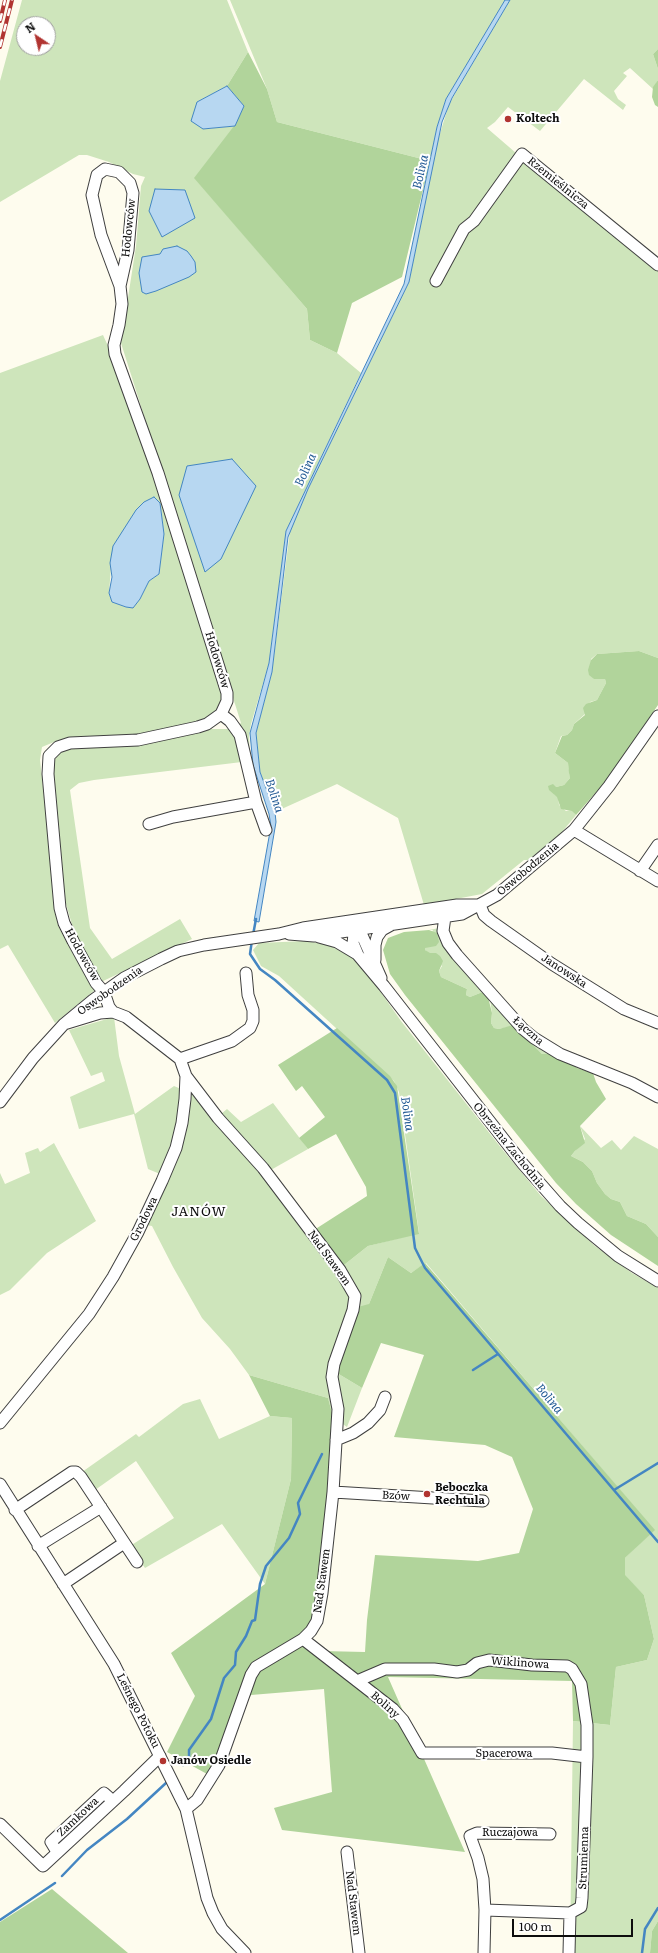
<!DOCTYPE html>
<meta charset="utf-8">
<style>
body{margin:0}
#map{position:relative;width:658px;height:1953px;overflow:hidden;background:#fefcee;font-family:Literata,serif}
canvas{display:block}
.north{position:absolute;left:16px;top:16px;width:40px;height:40px;box-sizing:border-box;background:#fff;border:1px solid #9e9e9e;border-radius:50%;rotate:325deg;font-size:11px;font-weight:700;line-height:16px;text-align:center;color:#0d0d0d}
.north::after{content:'';display:block;margin:auto;width:14px;height:18px;background:#b13431;clip-path:polygon(50% 0,100% 100%,50% 72%,0 100%)}
.scale{position:absolute;left:512px;top:1919px;width:121px;height:18px;box-sizing:border-box;border:2px solid #0d0d0d;border-top:0;padding-left:5px;font-size:12px;line-height:14px;white-space:nowrap;color:#0d0d0d;-webkit-text-stroke:3px #fff;paint-order:stroke}
</style>
<div id="map">
<canvas width="658" height="1953"></canvas>
<div class="north">N</div>
<div class="scale">100 m</div>
</div>
<script>
const g = document.querySelector('canvas').getContext('2d');
g.lineJoin = 'round';
function fillPath(path, color) { g.fillStyle = color; g.fill(path, 'evenodd'); }
const shape = rows => new Path2D(rows.map(r => 'M' + r).join(''));
function strokePath(path, color, width, dash) { g.strokeStyle = color; g.lineWidth = width; g.lineCap = dash ? 'butt' : 'round'; g.setLineDash(dash || []); g.stroke(path); }
function drawText(font, color, halo, rows, align = 'center') {
  g.font = font + ' Literata,serif'; g.lineWidth = 4; g.setLineDash([]); g.textBaseline = 'middle'; g.strokeStyle = halo; g.fillStyle = color; for (const [text, x, y, turn = 0] of rows) {
    g.save(); g.translate(x, y); g.rotate((+turn || 0) * Math.PI / 180); g.textAlign = isNaN(turn) ? turn : align; if (halo) g.strokeText(text, 0, 0); g.fillText(text, 0, 0); g.restore();
  }
}
const green = shape([
 [22,0,227,0,248,52,227,86,197,102,203,129,235,126,195,178,307,309,310,340,337,353,361,373,286,531,269,663,251,724,249,737,250,761,94,780,79,783,70,790,90,928,112,959,180,919,192,939,101,982,75,935,64,897,52,772,53,763,59,753,71,748,140,745,210,729,231,729,241,723,121,343,136,246,141,186,145,177,133,174,109,162,87,155,79,155,0,202,0,81],
 [24,24,48,24,48,48,24,48],
 [230,0,505,0,446,99,437,127,430,161,277,122,267,89],
 [510,0,658,0,658,49,653,54,658,69,658,80,653,89,630,68,623,73,627,76,614,91,618,99,626,105,623,110,584,79,540,131,508,107,495,122,487,128,516,153,515,158,539,172,658,271,658,658,639,651,597,654,591,659,594,679,605,679,606,683,597,700,590,702,585,714,574,724,572,730,567,735,561,736,555,753,568,763,570,778,564,785,556,787,554,794,558,797,559,805,566,811,572,810,576,815,557,838,528,860,524,860,482,894,424,905,398,818,337,784,275,812,260,772,256,733,272,672,290,531,308,489,409,282,438,140,449,104],
 [103,335,112,355,153,469,224,698,221,707,206,721,140,735,99,738,75,737,54,742,42,747,40,760,54,888,95,990,55,1023,8,945,0,949,0,373],
 [154,497,160,503,164,534,159,574,149,581,140,599,133,607,126,607,112,602,109,593,112,555],
 [439,928,553,1054,542,1054,513,1026,499,1029,494,1028,491,1023,492,1013,490,999,480,993,470,997,466,995,467,989,441,977,439,971,442,966,425,950,424,948,433,930,429,930],
 [306,941,329,945,359,961,401,1021,502,1149,541,1196,595,1246,632,1273,658,1288,658,1921,652,1931,650,1953,570,1953,573,1721,610,1725,616,1667,647,1660,654,1639,644,1595,625,1576,625,1558,654,1530,426,1263,411,1273,388,1257,369,1304,327,1367,362,1388,347,1427,333,1417,328,1398,249,1375,230,1349,202,1318,173,1267,152,1226,146,1225,186,1132,189,1084,196,1079,221,1114,227,1109,241,1122,273,1103,308,1149,269,1171,344,1265,368,1246,419,1233,399,1092,394,1081,279,976,261,966,253,950,259,943],
 [114,1017,119,1056,135,1114,174,1086,181,1089,178,1123,160,1174,148,1169,134,1114,79,1129,70,1097,105,1081,102,1072,91,1076,69,1030],
 [580,1126,601,1148,612,1140,621,1150,634,1136,658,1149,658,1237,646,1224,627,1216,620,1202,611,1199,605,1194,597,1183,592,1171,583,1162,571,1156,585,1139],
 [54,1143,96,1221,47,1253,10,1290,0,1295,0,1173,5,1184,30,1173,25,1153,38,1148,40,1152],
 [200,1399,219,1439,270,1416,292,1418,291,1479,265,1584,222,1524,145,1568,130,1546,174,1518,136,1461,95,1490,82,1472,136,1434,139,1437,183,1404]
]);
const forest = shape([
 [658,49,658,107,655,105,652,97,653,87,658,80,658,69,653,54],
 [248,52,267,89,277,122,430,161,402,277,352,303,337,353,310,340,307,309,194,178,234,126,244,106,227,86],
 [639,651,658,658,658,705,606,781,576,815,572,811,561,809,557,797,549,790,548,786,553,784,556,787,564,785,570,778,569,773,568,763,555,753,562,736,567,735,572,730,574,724,585,715,583,708,586,704,597,700,606,683,605,679,594,679,589,675,588,670,591,660,597,654],
 [429,930,437,933,439,942,436,946,425,948,425,950,430,953,436,953,440,956,443,961,439,971,441,977,467,989,466,995,470,997,480,993,487,993,492,1013,491,1023,494,1028,499,1029,513,1025,542,1054,553,1054,573,1063,577,1068,593,1073,596,1082,606,1099,580,1126,585,1143,575,1151,571,1156,583,1162,592,1171,597,1183,605,1194,611,1199,620,1202,627,1216,646,1224,658,1237,658,1266,611,1235,576,1204,556,1183,405,995,390,974,383,950,388,938,404,932],
 [337,1028,390,1076,397,1086,419,1234,368,1246,344,1265,314,1230,367,1196,366,1187,336,1134,308,1149,299,1138,325,1117,302,1086,296,1091,278,1065],
 [388,1257,411,1273,425,1263,655,1530,625,1558,625,1575,644,1595,654,1639,647,1660,616,1667,610,1725,573,1721,572,1681,388,1677,465,1852,282,1830,274,1808,332,1792,324,1689,251,1695,207,1774,167,1752,195,1696,171,1653,265,1584,291,1479,292,1418,270,1416,249,1375,328,1398,340,1443,310,1639,322,1651,365,1652,367,1620,375,1555,478,1561,519,1553,533,1509,512,1457,485,1445,394,1437,424,1355,381,1343,362,1388,327,1367,347,1310,369,1304],
 [52,1889,128,1953,0,1953,0,1922],
 [658,1921,658,1953,650,1953,652,1931]
]);
const water = shape([
 [505,0,510,0,452,98,442,122,409,282,308,489,288,537,272,672,256,733,260,772,275,812,276,822,259,922,254,921,271,826,269,814,253,765,250,733,269,663,286,531,404,284,437,127,446,99,505,0],
 [227,86,244,106,235,126,203,129,191,121,197,102,227,86],
 [155,189,185,190,195,218,162,237,149,211,155,189],
 [177,246,187,251,191,256,195,262,196,272,189,277,156,291,146,294,142,292,139,273,142,257,160,254,163,249,177,246],
 [232,459,256,486,221,559,205,572,179,495,187,466,232,459],
 [154,497,160,503,164,534,159,574,149,581,140,599,133,608,126,607,112,602,109,593,112,577,110,563,113,546,136,510,144,502,154,497]
]);
const stream = shape([
 [253,935,256,919],
 [252,940,250,954,260,969,275,980,387,1080,395,1093,415,1248,425,1268,658,1542],
 [473,1370,498,1354],
 [614,1490,658,1463],
 [183,1765,189,1757,189,1750,211,1719,224,1678,235,1665,236,1652,246,1636,252,1621,255,1620,260,1584,266,1566,289,1538,300,1514,298,1503,322,1454],
 [62,1876,87,1850,127,1819,166,1783],
 [0,1920,55,1883],
 [642,1953,645,1929,658,1908]
]);
const minor = shape([
 [436,281,464,229,474,221,522,154,658,265],
 [221,714,230,721,240,735,256,802,266,830],
 [149,824,173,817,256,802],
 [574,830,658,881],
 [640,871,658,845],
 [480,905,484,915,491,921,552,964,624,1009,658,1023],
 [445,917,443,931,448,943,457,955,523,1029,534,1038,560,1054,632,1083,658,1097],
 [371,919,362,924,354,934,353,943,358,955,384,986,523,1164,560,1206,578,1223,618,1256,658,1281],
 [353,925,361,933,381,978],
 [289,934,314,936,462,914,497,895,574,830,609,786,658,716],
 [319,937,337,942,357,954],
 [375,960,375,945,377,937,382,930,391,925],
 [113,1012,109,1007,104,992,96,983,73,941,64,923,60,908,48,774,49,756,58,747,70,743,138,740,198,727,207,724,221,714,227,701,227,693,158,473,115,354,114,345,119,325,122,304,120,286,101,235,92,195,97,175,105,169,119,172,130,183,133,193,128,250,120,286],
 [180,1059,232,1041,250,1028,253,1021,253,1010,248,995,246,973],
 [186,1076,218,1118,263,1168,340,1270,355,1296,353,1310,334,1364,332,1377,338,1409,333,1492,322,1593,317,1621,311,1631,303,1639,256,1667,251,1675,219,1765,197,1800,186,1809],
 [0,1102,33,1058,64,1024,93,1000,124,978,161,959,178,951,204,945,279,934,303,928,457,905,480,905],
 [0,1423,89,1314,113,1277,138,1232,162,1181,176,1148,182,1123,185,1099,186,1076,180,1059,126,1017,113,1012,100,1013,64,1024],
 [336,1440,353,1433,368,1423,380,1410,385,1397],
 [0,1484,114,1664,186,1809,207,1898,213,1913,222,1929,245,1953],
 [333,1492,483,1501],
 [15,1510,72,1472,76,1472,81,1477,137,1562],
 [38,1546,101,1507],
 [63,1584,124,1543],
 [303,1639,393,1709,403,1720,422,1753,552,1753,587,1757],
 [357,1681,385,1669,434,1669,457,1672,468,1670,477,1663,489,1660,532,1665,567,1666,572,1669,581,1684,587,1725,587,1757,582,1898,581,1907,570,1913,569,1953],
 [0,1824,43,1866,124,1791,160,1756],
 [57,1852,51,1842,104,1793,113,1801],
 [347,1852,359,1953],
 [485,1910,570,1913],
 [484,1953,485,1910,483,1879,478,1858,470,1836,477,1833,550,1834]
]);
const rail = shape([
 [0,21,5,0],
 [0,47,12,0]
]);
const markers = [
 [508,119,4,"#b13431"],
 [427,1494,4,"#b13431"],
 [163,1761,4,"#b13431"]
];
const poiNames = [
 ["Koltech",516,119],
 ["Beboczka",435,1488],
 ["Rechtula",435,1501],
 ["Janów Osiedle",171,1761]
];
const streetNames = [
 ["Rzemieślnicza",558,183,39],
 ["Hodowców",129,228,-84],
 ["Hodowców",217,660,73],
 ["Oswobodzenia",528,869,-40],
 ["Hodowców",82,955,61],
 ["Janowska",564,971,33],
 ["Oswobodzenia",110,991,-35],
 ["Łączna",528,1031,41],
 ["Obrzeżna Zachodnia",509,1146,51],
 ["Grodowa",144,1219,-64],
 ["Nad Stawem",329,1258,54],
 ["Bzów",396,1496,3],
 ["Nad Stawem",322,1581,-82],
 ["Wiklinowa",520,1663,4],
 ["Boliny",385,1705,41],
 ["Leśnego Potoku",138,1711,63],
 ["Spacerowa",504,1754],
 ["Zamkowa",78,1817,-43],
 ["Ruczajowa",510,1833],
 ["Strumienna",584,1858,-88],
 ["Nad Stawem",353,1903,83]
];
const waterNames = [
 ["Bolina",421,172,-77],
 ["Bolina",306,470,-65],
 ["Bolina",274,796,72],
 ["Bolina",407,1114,82],
 ["Bolina",549,1399,50]
];
const quarterNames = [
 ["JANÓW",199,1212]
];
fillPath(green, '#cee5bb');
fillPath(forest, '#b1d49b');
fillPath(water, '#b7d7f1');
strokePath(water, '#4486c2', 1);
strokePath(stream, '#4486c2', 2.5);
strokePath(minor, '#404040', 13);
strokePath(minor, '#fff', 11);
strokePath(rail, '#b13431', 4);
strokePath(rail, '#fff', 2.5, [8]);
for (const [x, y, r, color] of markers) { const dot = new Path2D(); dot.arc(x, y, r, 0, 2 * Math.PI); g.fillStyle = color; g.fill(dot); strokePath(dot, '#fff', 1.5); }
drawText('bold 11px', '#0d0d0d', '#fff', poiNames, 'left');
drawText('11px', '#0d0d0d', '#fff', streetNames);
drawText('italic 12px', '#215994', '#fff', waterNames);
g.letterSpacing = '1px';
drawText('13px', '#0d0d0d', '#fff', quarterNames);
g.letterSpacing = '0px';
</script>
